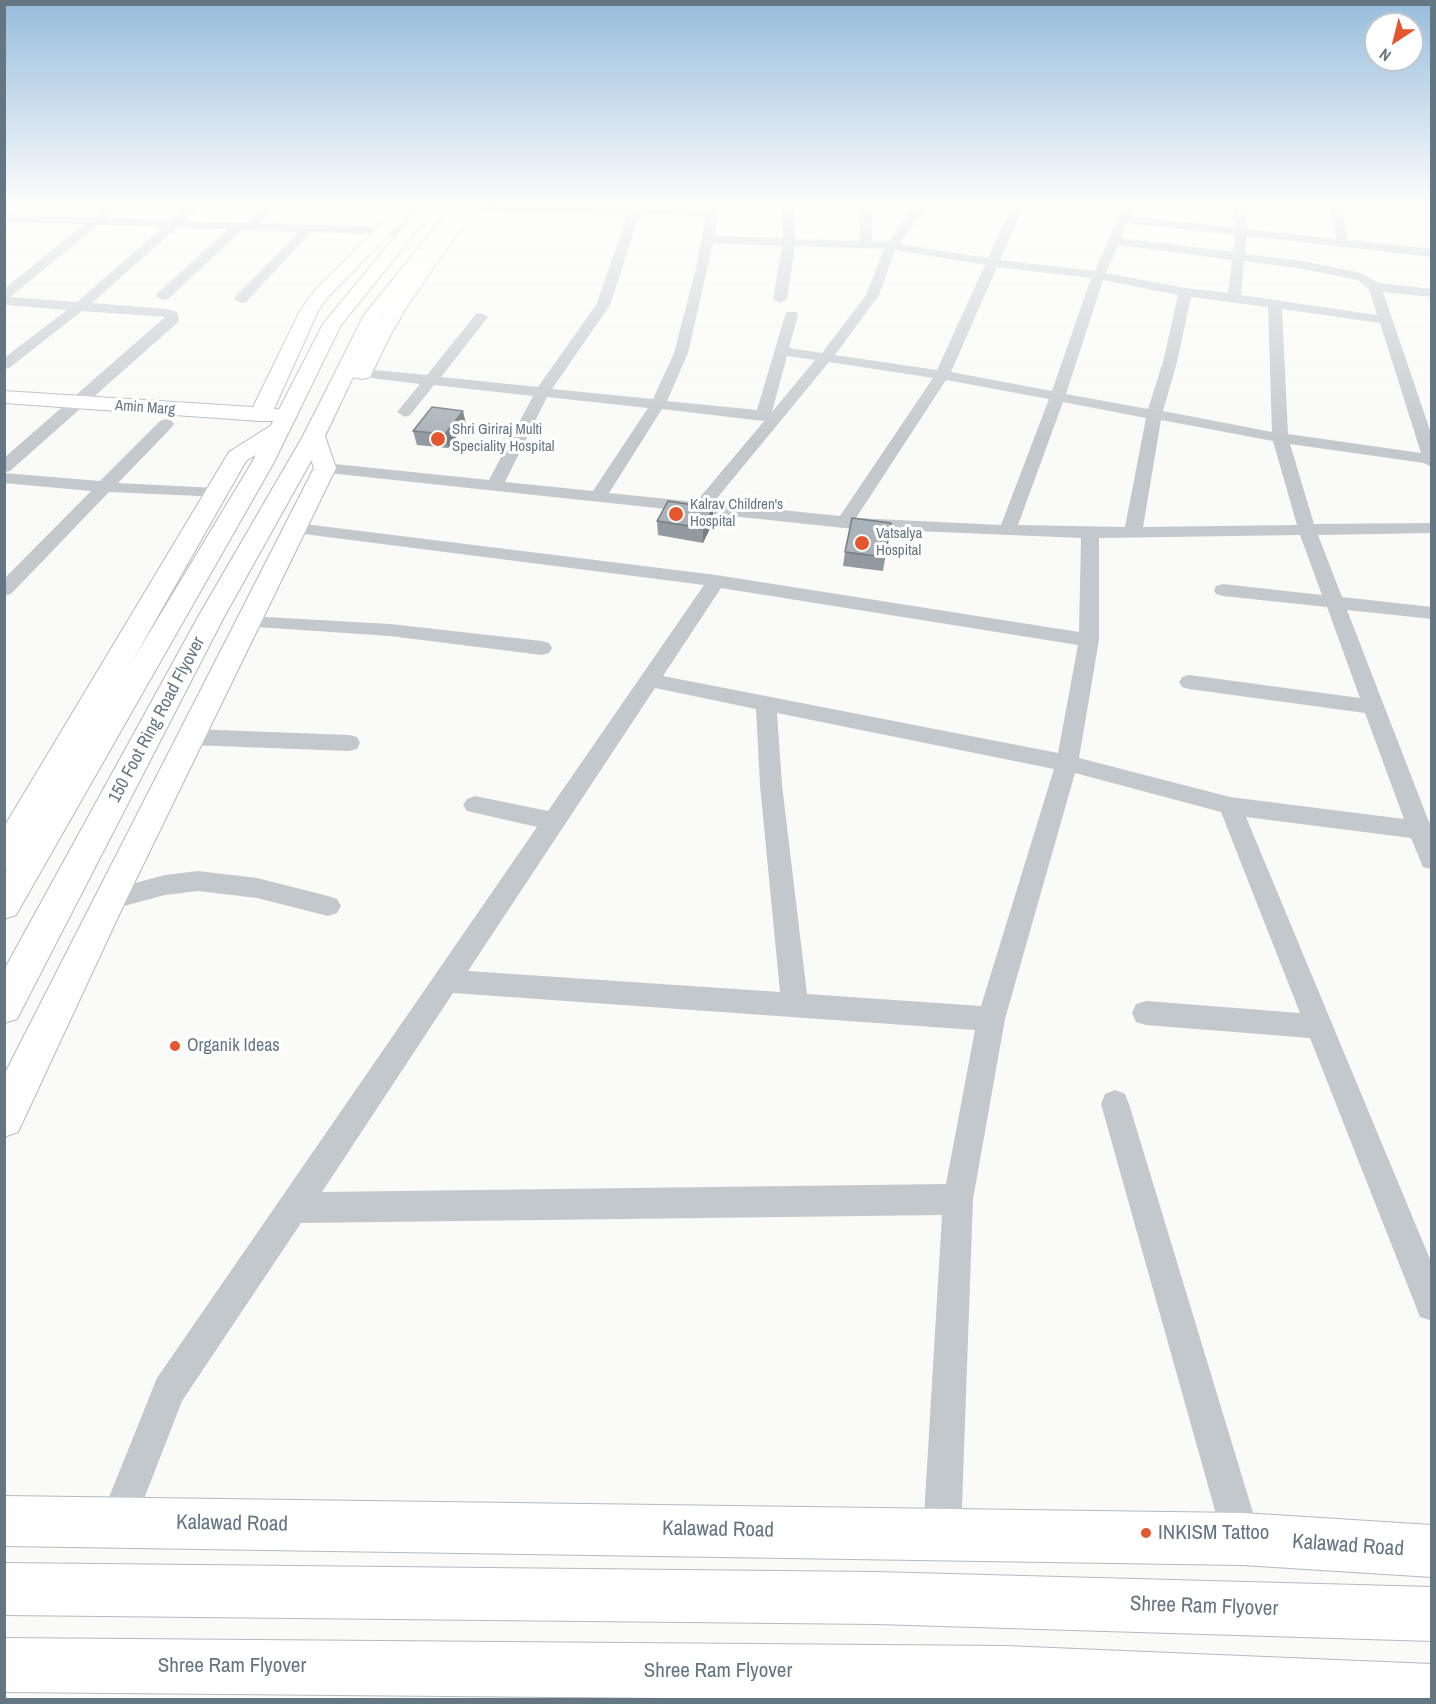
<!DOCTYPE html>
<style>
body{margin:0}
#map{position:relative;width:1436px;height:1704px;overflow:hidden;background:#fafaf8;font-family:"Archivo Narrow",sans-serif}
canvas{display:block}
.frame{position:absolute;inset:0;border:6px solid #657683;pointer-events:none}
.north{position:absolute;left:1364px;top:12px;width:60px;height:60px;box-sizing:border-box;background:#fff;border:2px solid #c1c8cd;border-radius:50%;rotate:215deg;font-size:16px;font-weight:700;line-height:24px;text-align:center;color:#657683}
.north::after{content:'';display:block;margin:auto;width:21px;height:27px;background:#e4572e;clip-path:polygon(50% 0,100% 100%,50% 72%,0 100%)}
</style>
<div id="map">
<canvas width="1436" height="1704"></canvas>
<div class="frame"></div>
<div class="north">N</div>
</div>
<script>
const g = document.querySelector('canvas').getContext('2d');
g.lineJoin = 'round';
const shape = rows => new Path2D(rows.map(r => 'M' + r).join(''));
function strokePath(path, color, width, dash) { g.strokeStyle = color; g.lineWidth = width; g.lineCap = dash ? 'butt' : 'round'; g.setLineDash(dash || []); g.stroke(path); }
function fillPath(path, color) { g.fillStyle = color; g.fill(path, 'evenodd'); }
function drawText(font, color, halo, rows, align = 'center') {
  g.font = font + ' "Archivo Narrow",sans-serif'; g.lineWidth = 6; g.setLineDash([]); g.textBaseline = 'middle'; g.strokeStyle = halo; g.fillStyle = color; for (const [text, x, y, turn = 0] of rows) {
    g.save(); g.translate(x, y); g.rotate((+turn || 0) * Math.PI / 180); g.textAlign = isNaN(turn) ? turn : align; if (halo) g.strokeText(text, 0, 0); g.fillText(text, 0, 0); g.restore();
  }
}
const street = shape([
 [110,203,123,203,106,218,171,220,190,203,203,203,184,221,246,223,265,203,277,203,259,223,405,228,411,232,405,236,311,232,246,302,241,303,234,299,236,296,299,232,242,230,168,299,163,300,156,296,158,293,228,229,176,228,92,303,167,309,177,312,179,320,177,323,10,471,4,472,4,458,165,317,82,311,9,368,4,369,4,358,67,310,4,305,4,289,84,224,4,222,4,215,92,218,110,203],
 [98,225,163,227,77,302,10,297,98,225],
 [468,203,631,207,632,203,644,203,642,208,707,209,708,203,720,203,714,236,783,238,781,203,793,203,795,239,860,241,859,203,871,203,872,242,888,242,917,203,929,203,899,244,988,258,1013,203,1025,203,1000,260,1095,271,1124,203,1136,203,1130,216,1236,228,1231,203,1243,203,1248,229,1336,239,1329,203,1341,203,1348,240,1432,249,1432,257,1247,236,1245,254,1303,261,1361,273,1379,283,1432,289,1432,297,1383,292,1432,436,1432,467,1424,463,1290,444,1314,524,1432,523,1432,533,1318,535,1342,597,1432,607,1432,619,1347,610,1429,822,1432,822,1432,869,1423,867,1411,838,1246,817,1432,1264,1432,1321,1420,1317,1310,1038,1146,1025,1136,1022,1132,1013,1136,1004,1146,1001,1300,1013,1221,812,1075,773,1005,1019,973,1199,961,1534,955,1547,942,1553,929,1547,923,1534,942,1215,301,1223,182,1401,130,1535,117,1540,104,1535,99,1522,157,1378,537,827,467,811,463,805,467,799,475,796,548,811,704,585,296,533,290,532,287,528,290,524,296,523,716,575,1079,632,1081,538,844,528,319,472,317,468,325,463,489,480,533,396,434,385,410,415,405,417,397,412,420,384,363,377,356,373,363,369,427,375,476,314,481,313,488,317,441,377,538,387,596,305,628,214,460,209,454,206,459,203,468,203],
 [640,214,706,216,696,268,674,353,653,399,552,389,610,305,640,214],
 [1127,223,1235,235,1233,252,1121,238,1127,223],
 [713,243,782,246,773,299,780,303,787,299,795,246,884,249,866,295,822,353,789,348,798,315,796,312,786,312,757,410,667,401,688,353,713,243],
 [1118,245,1232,260,1228,293,1185,288,1106,273,1118,245],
 [895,250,985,265,937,370,835,355,879,295,895,250],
 [1244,261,1303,269,1357,280,1369,289,1377,315,1241,295,1244,261],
 [997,267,1091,278,1052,391,951,372,997,267],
 [1103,280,1178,295,1163,362,1148,409,1066,394,1103,280],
 [1191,297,1268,307,1272,432,1163,411,1177,362,1191,297],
 [1282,309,1380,323,1421,453,1288,434,1282,309],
 [787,356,815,360,772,412,787,356],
 [829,362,933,378,840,516,713,503,829,362],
 [946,380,1049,399,1001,525,856,518,946,380],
 [547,397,648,408,593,491,505,482,547,397],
 [1063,402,1146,418,1125,527,1018,525,1063,402],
 [662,409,763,421,765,420,696,502,609,493,662,409],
 [1161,420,1273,441,1297,525,1143,527,1161,420],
 [1300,535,1322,595,1223,584,1216,586,1214,590,1216,594,1223,596,1327,607,1360,698,1189,675,1182,677,1179,682,1182,687,1189,689,1365,713,1404,819,1230,797,1079,758,1099,640,1099,538,1300,535],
 [721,588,1078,645,1058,753,663,676,721,588],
 [655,688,756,709,760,785,780,992,468,971,655,688],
 [777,713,1054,769,981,1006,807,994,782,785,777,713],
 [453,993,975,1030,946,1184,322,1192,453,993],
 [166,419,172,421,174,424,172,427,118,483,216,488,222,489,225,493,222,497,109,492,11,594,4,596,4,579,91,491,4,483,4,473,100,481,160,421,166,419],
 [249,616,390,624,542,641,549,643,552,648,549,653,542,655,390,636,242,626,239,622,242,618,249,616],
 [191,729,349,735,357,737,360,743,357,749,349,751,191,745,183,743,180,737,183,731,191,729],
 [198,871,257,878,328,896,337,899,341,906,337,913,328,916,257,898,198,891,165,895,109,910,100,907,97,900,100,893,109,890,165,875,198,871],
 [1115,1090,1125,1094,1129,1104,1261,1539,1255,1552,1242,1558,1229,1552,1223,1539,1101,1104,1105,1094,1115,1090]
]);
const secondary = shape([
 [403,203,420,203,327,298,318,311,274,409,294,411,297,416,294,421,260,421,4,403,4,391,253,407,300,311,315,290,403,203],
 [470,203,486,203,452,241,406,308,390,336,370,377,363,379,339,375,336,371,339,367,356,366,370,336,390,304,440,234,470,203],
 [278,424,286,426,289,431,286,436,246,461,16,866,4,870,4,827,229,452,270,426,278,424],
 [314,429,322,431,325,436,336,468,126,900,18,1132,4,1137,4,1075,314,468,303,436,306,431,314,429],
 [4,1496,1242,1513,1432,1525,1432,1577,1242,1565,4,1546,4,1496]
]);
const primary = shape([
 [4,1563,876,1572,1432,1587,1432,1641,876,1624,4,1615,4,1563],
 [4,1638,1005,1646,1432,1664,1432,1700,890,1700,4,1692,4,1638]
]);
const highway = shape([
 [423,203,439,203,341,325,273,464,16,915,4,919,4,874,251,464,323,324,423,203],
 [455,203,471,203,382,316,325,436,224,617,17,1019,4,1023,4,970,198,617,303,436,364,315,455,203]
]);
const wall = shape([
 [466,424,448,448,417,445,413,431],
 [657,521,713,522,703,543,658,535],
 [891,523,883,571,843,566,845,552]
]);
const shadedWall = shape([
 [463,411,466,424,448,448,445,434],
 [713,508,713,522,703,543,703,528]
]);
const building = shape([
 [432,407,463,411,445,434,413,431,432,407],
 [668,501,713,508,703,528,657,521,668,501],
 [852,518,891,523,885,557,845,552,852,518]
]);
const markers = [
 [438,439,8,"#e4572e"],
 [676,514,8,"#e4572e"],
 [862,543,8,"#e4572e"],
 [175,1046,6,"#e4572e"],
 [1146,1533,6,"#e4572e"]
];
const farStreetnames = [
 ["Amin Marg",145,408,4]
];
const farPoinames = [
 ["Shri Giriraj Multi",452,430],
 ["Speciality Hospital",452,447],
 ["Kalrav Children's",690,505],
 ["Hospital",690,522],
 ["Vatsalya",876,534],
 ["Hospital",876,551]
];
const streetNames = [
 ["150 Foot Ring Road Flyover",157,720,-62]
];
const poiNames = [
 ["Organik Ideas",187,1046]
];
const nearStreetnames = [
 ["Kalawad Road",232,1524,1],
 ["Kalawad Road",718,1530,1],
 ["Kalawad Road",1348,1546,4],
 ["Shree Ram Flyover",1204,1607,2],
 ["Shree Ram Flyover",232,1666],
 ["Shree Ram Flyover",718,1671]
];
const nearPoinames = [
 ["INKISM Tattoo",1158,1533]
];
strokePath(secondary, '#b3babf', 2);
strokePath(primary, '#b5babe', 2);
strokePath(highway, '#b4b9bd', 2);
fillPath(street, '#c3c8cc');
fillPath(secondary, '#fff');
fillPath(primary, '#fff');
fillPath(highway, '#fff');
fillPath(wall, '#929a9f');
fillPath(shadedWall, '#777d82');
fillPath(building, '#aab3b9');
strokePath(building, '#777d82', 1.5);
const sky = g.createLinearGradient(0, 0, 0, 441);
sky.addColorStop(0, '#96bcdc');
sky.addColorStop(0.46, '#fdfdfc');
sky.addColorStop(1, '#fdfdfc00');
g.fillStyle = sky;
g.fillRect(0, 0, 1436, 441);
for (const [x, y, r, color] of markers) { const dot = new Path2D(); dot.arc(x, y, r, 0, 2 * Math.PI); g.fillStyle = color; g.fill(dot); strokePath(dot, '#fff', 2); }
drawText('15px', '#657683', '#fff', farStreetnames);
drawText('15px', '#657683', '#fff', farPoinames, 'left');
drawText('18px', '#657683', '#fff', streetNames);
drawText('18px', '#657683', '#fff', poiNames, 'left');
drawText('21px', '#657683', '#fff', nearStreetnames);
drawText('21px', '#657683', '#fff', nearPoinames, 'left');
</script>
